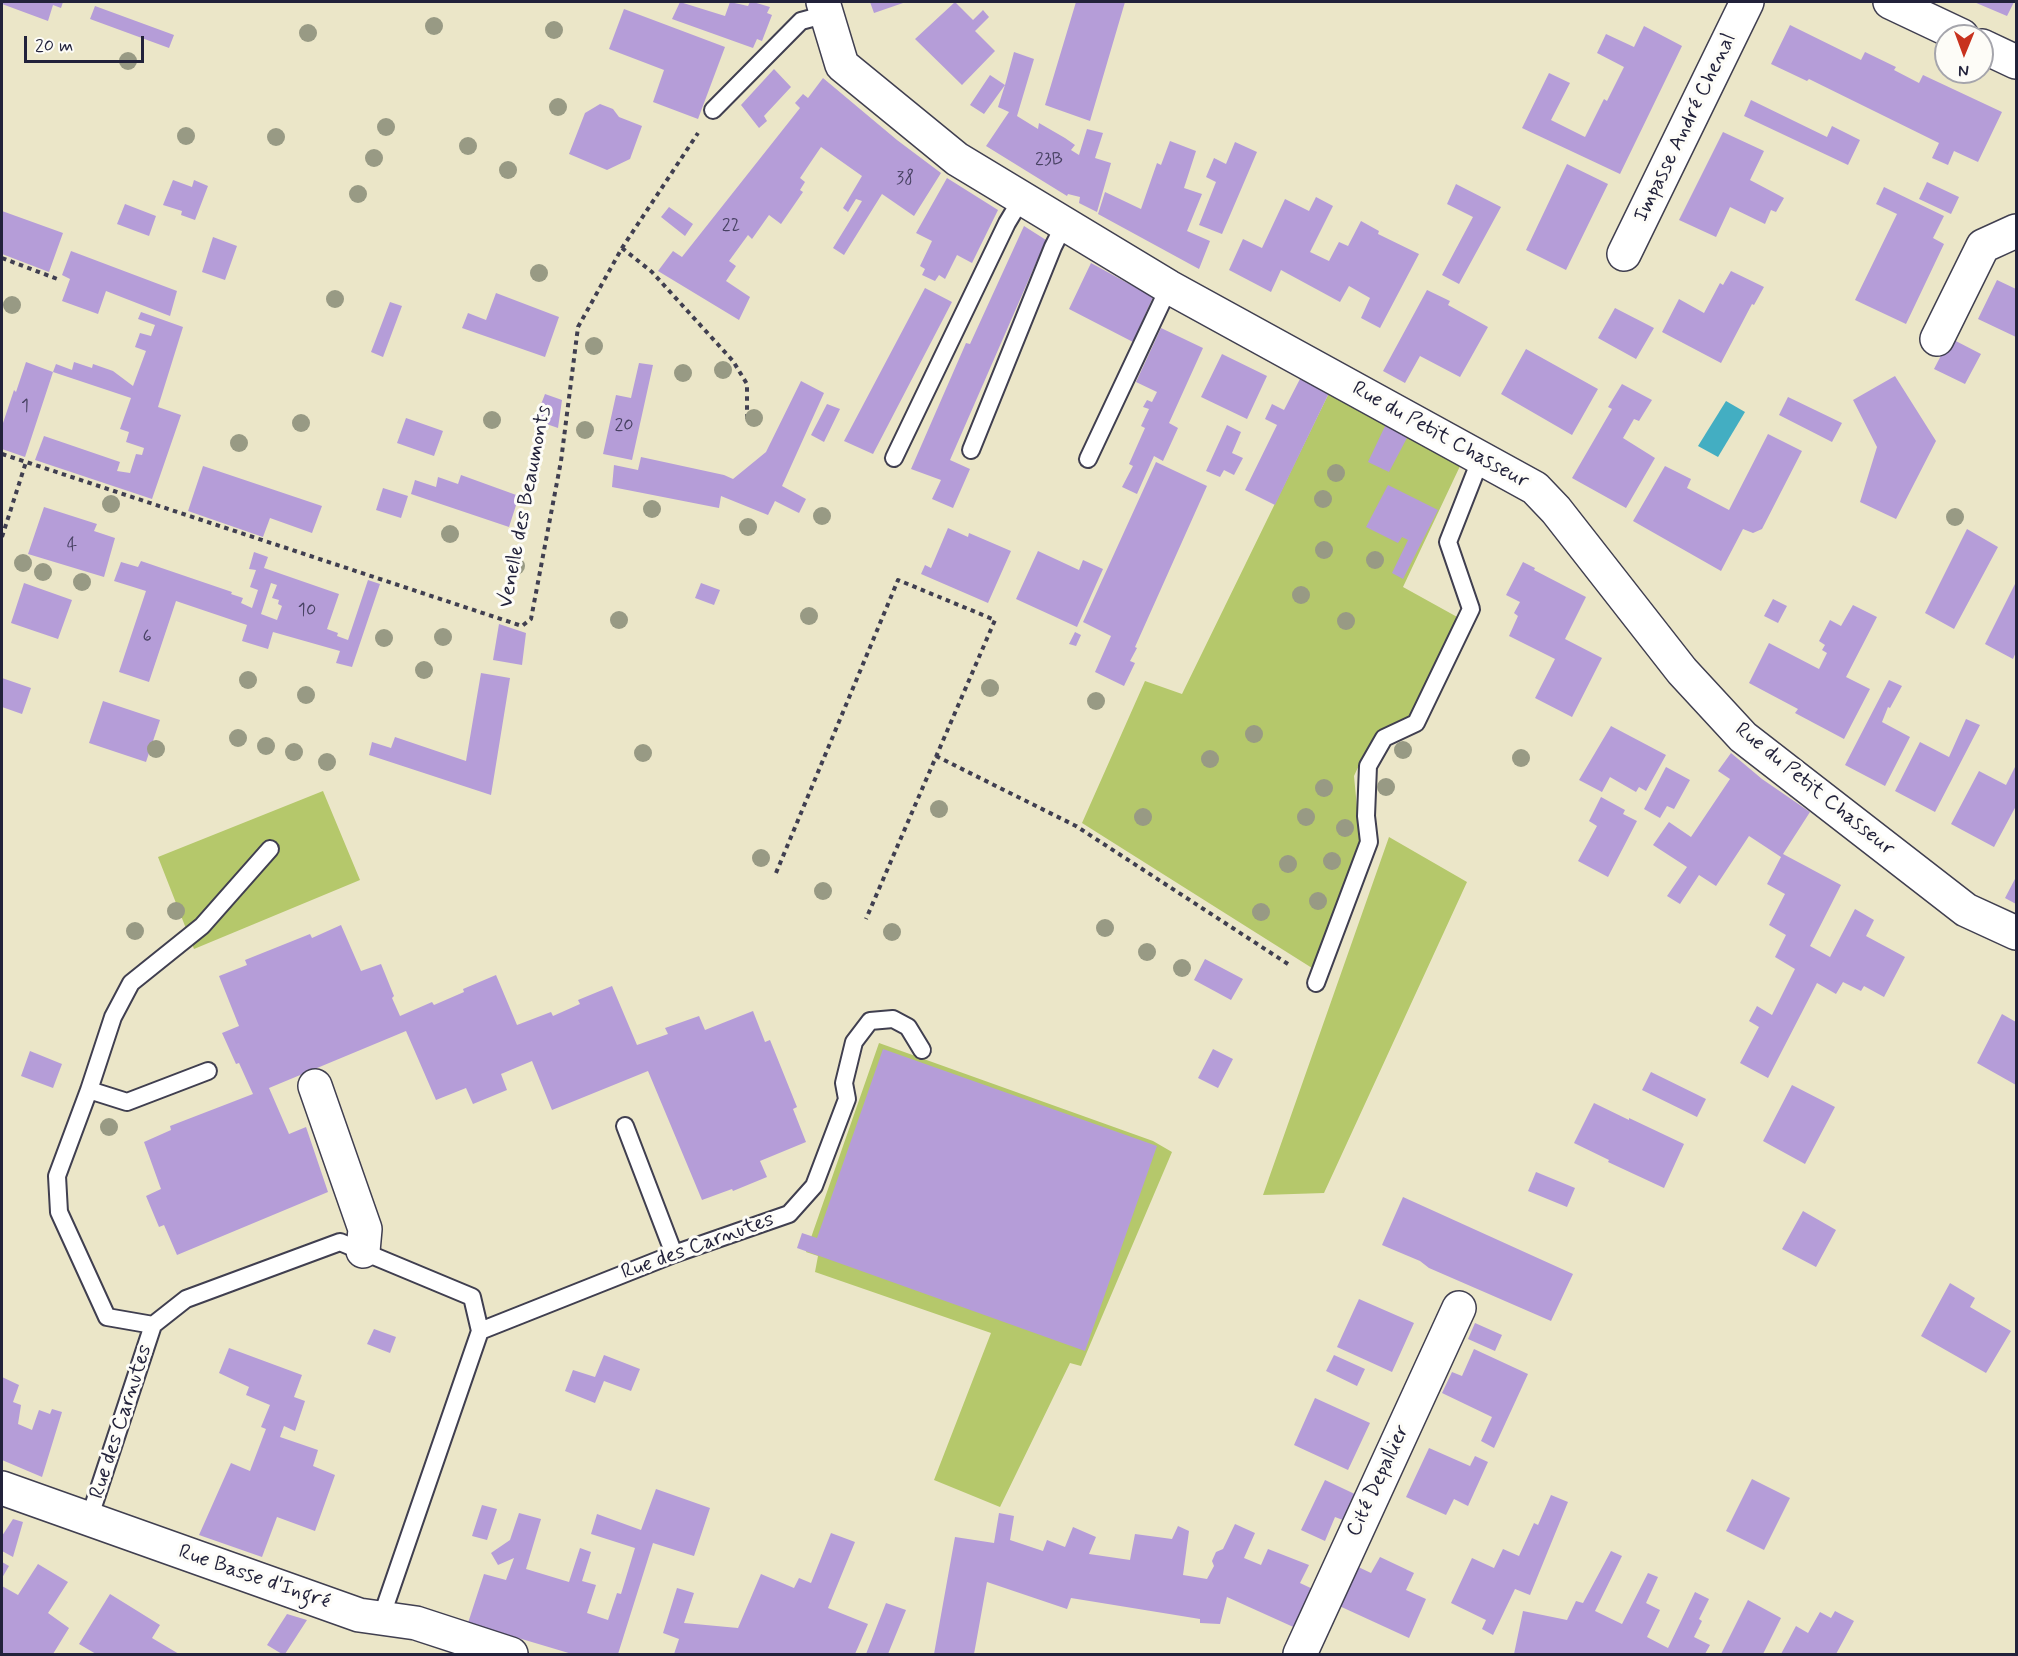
<!DOCTYPE html>
<meta charset="utf-8">
<style>
body{margin:0}
#map{position:relative;width:2018px;height:1656px;overflow:hidden;background:#ebe6c8;font-family:Mynerve,sans-serif}
canvas{display:block}
.frame{position:absolute;inset:0;border:3px solid #22223b;pointer-events:none}
.north{position:absolute;left:1934px;top:24px;width:60px;height:60px;box-sizing:border-box;background:#fdfcf7;border:2px solid #a5a5ac;border-radius:50%;rotate:181deg;font-size:16px;font-weight:700;line-height:24px;text-align:center;color:#22223b}
.north::after{content:'';display:block;margin:auto;width:21px;height:27px;background:#c8321e;clip-path:polygon(50% 0,100% 100%,50% 72%,0 100%)}
.scale{position:absolute;left:24px;top:36px;width:120px;height:27px;box-sizing:border-box;border:3px solid #22223b;border-top:0;padding-left:8px;font-size:18px;line-height:21px;white-space:nowrap;color:#22223b;-webkit-text-stroke:4px #fdfcf7;paint-order:stroke}
</style>
<div id="map">
<canvas width="2018" height="1656"></canvas>
<div class="frame"></div>
<div class="north">N</div>
<div class="scale">20 m</div>
</div>
<script>
const g = document.querySelector('canvas').getContext('2d');
g.lineJoin = 'round';
function fillPath(path, color) { g.fillStyle = color; g.fill(path, 'evenodd'); }
const shape = rows => new Path2D(rows.map(r => 'M' + r).join(''));
function strokePath(path, color, width, dash) { g.strokeStyle = color; g.lineWidth = width; g.lineCap = dash ? 'butt' : 'round'; g.setLineDash(dash || []); g.stroke(path); }
function drawText(font, color, halo, rows, align = 'center') {
  g.font = font + ' Mynerve,sans-serif'; g.lineWidth = 6; g.setLineDash([]); g.textBaseline = 'middle'; g.strokeStyle = halo; g.fillStyle = color; for (const [text, x, y, turn = 0] of rows) {
    g.save(); g.translate(x, y); g.rotate((+turn || 0) * Math.PI / 180); g.textAlign = isNaN(turn) ? turn : align; if (halo) g.strokeText(text, 0, 0); g.fillText(text, 0, 0); g.restore();
  }
}
const green = shape([
 [1329,393,1461,464,1403,587,1459,618,1407,722,1379,732,1365,752,1354,776,1360,839,1312,968,1082,823,1145,681,1182,694],
 [323,791,360,880,194,949,158,857],
 [1389,837,1467,882,1324,1193,1263,1195],
 [879,1043,1153,1141,1172,1152,1081,1366,1070,1363,1000,1507,934,1480,991,1333,815,1272,818,1256,806,1252]
]);
const water = shape([
 [1726,401,1745,412,1718,457,1698,446]
]);
const building = shape([
 [2,2,63,2,61,8,53,5,48,21,2,4],
 [680,2,725,16,730,2,748,6,750,2,753,2,770,7,767,13,772,15,762,41,757,39,753,48,672,19],
 [870,2,906,2,874,13],
 [955,2,973,20,983,10,989,17,975,31,995,51,962,85,915,39],
 [1076,2,1125,2,1090,121,1045,105],
 [1974,2,2014,2,2007,16],
 [95,6,174,35,169,48,90,19],
 [624,9,725,47,698,119,653,102,664,70,609,49],
 [1790,25,1861,60,1865,52,1896,67,1894,70,1919,83,1923,75,2002,112,1978,162,1954,151,1948,165,1932,158,1939,143,1809,79,1807,81,1771,64],
 [1644,26,1682,46,1620,174,1522,128,1549,73,1570,83,1551,120,1585,137,1604,99,1607,101,1624,67,1597,53,1606,34,1634,47],
 [1014,52,1034,59,1017,116,1038,129,1039,123,1065,138,1075,145,1071,150,1079,155,1087,129,1103,133,1095,158,1111,163,1097,212,1079,203,1080,197,1068,194,1067,196,986,146,1009,112,998,107,1005,85,984,114,970,105,990,75,1005,85],
 [774,69,791,87,764,116,767,121,759,128,741,105],
 [823,78,897,140,941,173,914,216,882,194,844,255,833,248,862,201,856,199,848,212,843,208,862,176,821,147,800,178,805,182,800,190,803,192,781,224,769,215,752,239,748,235,729,261,736,266,726,281,750,297,739,320,658,271,673,251,682,257,800,108,795,103,803,94,808,98],
 [1751,100,1827,137,1832,126,1860,140,1848,165,1744,116],
 [600,104,613,109,619,117,642,126,630,159,607,170,569,154,585,113],
 [1723,132,1764,151,1750,180,1784,198,1776,212,1771,210,1765,224,1730,207,1716,237,1679,220],
 [1170,141,1196,151,1184,188,1202,194,1187,231,1210,241,1199,269,1098,214,1105,192,1141,209,1157,163,1161,165],
 [1235,142,1257,152,1222,234,1199,225,1216,182,1206,177,1214,158,1226,164],
 [1567,164,1608,184,1566,270,1526,250],
 [947,178,998,210,972,263,957,255,945,279,939,275,935,281,922,275,925,269,920,266,932,241,916,233],
 [173,180,192,187,194,180,208,186,195,220,181,215,182,211,163,205],
 [1927,182,1959,197,1951,214,1919,199],
 [1456,184,1501,207,1459,284,1442,275,1473,217,1447,204],
 [1884,187,1944,216,1933,238,1944,244,1906,324,1855,300,1897,214,1876,204],
 [1316,197,1333,206,1310,252,1329,261,1339,242,1348,246,1361,221,1379,231,1378,234,1419,254,1380,328,1361,318,1370,298,1349,286,1340,302,1281,270,1271,292,1229,270,1243,239,1262,248,1285,199,1309,211],
 [125,204,156,216,149,236,117,224],
 [669,207,693,224,685,236,661,217],
 [2,211,63,233,49,272,2,254],
 [1024,226,1046,240,950,460,970,469,953,508,932,499,941,480,911,469,966,343,970,344],
 [213,237,237,246,225,280,202,272],
 [71,251,177,291,170,316,106,291,98,314,62,301,70,279,62,275],
 [1091,263,1153,297,1133,342,1069,309],
 [1731,271,1764,287,1754,305,1752,304,1721,363,1662,332,1679,299,1704,313,1720,283,1723,285],
 [1997,280,2016,289,2016,337,1978,319],
 [925,288,952,302,873,454,844,441],
 [1427,290,1450,301,1448,305,1488,327,1460,377,1420,356,1405,383,1383,371],
 [496,293,559,317,545,357,462,328,468,313,486,320],
 [390,302,402,306,383,357,371,352],
 [1615,308,1654,328,1636,359,1598,338],
 [141,312,183,327,158,407,181,415,152,499,35,460,44,436,120,462,117,471,130,473,136,454,142,455,144,448,126,442,129,432,120,429,131,398,53,372,56,364,72,370,74,362,92,368,93,364,113,371,133,386,146,351,135,347,140,333,151,336,155,325,138,319],
 [1161,328,1203,348,1169,423,1178,428,1163,461,1154,456,1137,494,1122,487,1133,466,1129,464,1145,428,1141,426,1149,409,1143,407,1147,400,1152,402,1157,392,1136,382],
 [1950,338,1981,354,1965,384,1934,369],
 [1526,349,1598,389,1572,435,1501,394],
 [1222,354,1267,376,1247,419,1201,397],
 [26,362,53,372,25,457,2,449,2,422,3,423,14,390,16,392],
 [639,363,653,365,632,460,603,454,616,395,631,398],
 [1895,376,1936,441,1896,519,1860,502,1877,447,1853,400],
 [1301,377,1329,393,1275,505,1245,490,1277,425,1265,419,1272,404,1284,410],
 [801,381,824,393,782,486,806,499,799,513,775,501,768,515,721,496,719,508,612,487,614,465,638,470,641,457,724,475,733,479,766,452],
 [1622,384,1652,400,1639,421,1634,419,1623,438,1655,458,1626,508,1572,478,1612,409,1608,407],
 [545,394,562,400,558,428,535,420],
 [1788,397,1842,423,1832,442,1779,415],
 [827,404,840,409,824,442,811,435],
 [406,418,443,431,434,456,397,443],
 [1386,424,1408,436,1389,472,1368,462],
 [1227,425,1241,432,1232,453,1243,458,1234,475,1224,470,1220,477,1206,471],
 [1768,434,1802,451,1762,529,1753,533,1743,529,1721,571,1633,521,1665,466,1691,479,1687,488,1729,510],
 [1156,462,1207,486,1135,647,1137,648,1130,661,1135,663,1124,686,1095,672,1111,636,1083,622],
 [203,466,322,506,312,533,270,518,263,537,188,511],
 [461,475,519,496,509,527,411,494,415,480,436,487,438,477,458,484],
 [1388,485,1438,510,1403,579,1392,573,1408,540,1402,537,1398,543,1366,527],
 [383,488,408,496,401,518,376,510],
 [44,507,97,524,94,531,115,538,104,577,28,554],
 [948,528,968,537,969,533,1011,551,988,603,921,574,925,565,931,568],
 [1967,529,1998,547,1954,629,1925,613],
 [1038,551,1079,570,1083,560,1103,569,1077,627,1016,599],
 [254,552,268,557,264,568,339,594,327,629,338,633,337,636,348,640,368,580,380,584,352,667,336,663,340,651,273,632,268,649,242,641,247,625,176,601,149,682,119,672,146,591,114,581,121,562,138,567,141,561,232,592,231,594,243,598,241,603,252,608,258,590,250,587,256,570,249,569],
 [271,583,277,585,272,598,279,600,278,604,282,606,277,620,261,614],
 [1523,562,1535,568,1534,570,1586,597,1565,639,1602,658,1572,717,1535,698,1555,659,1509,636,1518,616,1514,613,1520,602,1506,595],
 [2016,582,2016,652,2013,659,1985,644],
 [24,583,72,600,58,639,11,623],
 [701,583,720,590,714,605,695,598],
 [1773,599,1787,606,1778,623,1764,616],
 [1853,605,1877,617,1846,677,1870,689,1844,739,1795,713,1798,709,1749,683,1769,643,1819,669,1827,653,1822,650,1825,645,1819,641,1830,620,1841,626],
 [499,624,526,633,522,665,493,660],
 [1075,632,1081,635,1076,646,1069,644],
 [481,673,510,678,491,795,369,755,372,742,391,748,395,737,466,761],
 [2,678,31,688,22,714,2,707],
 [1889,680,1902,686,1890,708,1888,707,1882,722,1910,737,1885,786,1845,765],
 [103,701,160,720,146,762,89,743],
 [1966,719,1980,725,1935,812,1895,791,1920,742,1949,757],
 [1611,726,1666,755,1646,791,1639,787,1636,792,1610,777,1602,792,1579,780],
 [1731,753,1762,779,1810,812,1783,854,1841,885,1810,946,1830,957,1855,909,1874,920,1866,936,1905,957,1884,997,1864,986,1861,991,1843,982,1836,994,1817,983,1768,1078,1740,1063,1759,1027,1749,1021,1757,1006,1772,1015,1795,969,1775,957,1786,935,1769,925,1785,894,1767,884,1781,857,1749,836,1716,886,1699,875,1680,904,1667,896,1687,867,1653,845,1669,822,1691,837,1730,779,1718,771],
 [2016,765,2016,806,1994,847,1951,824,1979,771,2006,785],
 [1666,767,1690,780,1674,809,1667,806,1660,818,1644,809],
 [1601,797,1625,810,1623,814,1637,821,1608,877,1578,861,1597,826,1589,821],
 [2016,877,2016,904,2005,898],
 [341,925,361,971,381,964,394,996,392,998,400,1016,432,1002,434,1005,464,992,463,989,496,975,517,1025,551,1012,553,1016,580,1004,578,1000,612,986,637,1045,668,1034,665,1028,699,1016,705,1030,753,1011,765,1042,770,1040,797,1107,793,1109,806,1142,760,1161,767,1177,733,1191,732,1189,702,1200,648,1071,552,1110,532,1061,501,1074,507,1090,473,1104,466,1088,436,1100,406,1031,269,1088,289,1134,306,1127,328,1192,177,1255,164,1225,159,1227,146,1196,161,1189,144,1142,171,1130,170,1126,253,1094,239,1063,236,1064,222,1033,239,1026,219,976,247,965,245,960,310,934,312,938],
 [1205,959,1243,979,1231,1000,1194,980],
 [2002,1014,2016,1022,2016,1085,1977,1063],
 [883,1049,1157,1146,1085,1351,797,1248,802,1233,817,1238],
 [1213,1049,1233,1059,1218,1088,1198,1078],
 [30,1051,62,1064,53,1088,21,1076],
 [1651,1072,1706,1099,1697,1117,1642,1090],
 [1792,1085,1835,1107,1805,1164,1763,1141],
 [1594,1103,1629,1120,1629,1118,1684,1144,1664,1188,1608,1162,1609,1160,1574,1143],
 [1536,1172,1575,1188,1567,1207,1528,1191],
 [1403,1197,1573,1274,1551,1321,1429,1268,1420,1261,1382,1245],
 [1803,1211,1836,1230,1816,1267,1782,1249],
 [1950,1283,1975,1298,1970,1307,2011,1331,1986,1373,1921,1336],
 [1359,1299,1414,1323,1392,1372,1337,1347],
 [1475,1323,1502,1335,1495,1351,1468,1339],
 [374,1329,396,1337,390,1353,367,1344],
 [229,1348,302,1375,294,1397,305,1401,295,1431,284,1426,280,1437,318,1450,313,1466,335,1475,315,1531,277,1517,262,1557,199,1535,231,1463,250,1471,266,1429,261,1427,270,1405,246,1395,249,1387,219,1373],
 [1474,1349,1528,1374,1494,1448,1481,1441,1492,1417,1442,1393,1452,1372,1462,1376],
 [604,1355,640,1369,631,1391,604,1381,595,1403,565,1391,573,1370,595,1377],
 [1334,1355,1365,1369,1357,1386,1326,1371],
 [2,1377,19,1385,13,1402,21,1405,18,1424,32,1430,39,1410,50,1414,52,1409,62,1412,42,1477,2,1460],
 [1315,1398,1370,1423,1348,1470,1294,1445],
 [1429,1448,1470,1466,1475,1456,1488,1462,1468,1506,1454,1499,1446,1515,1406,1497],
 [1752,1479,1790,1498,1764,1550,1726,1531],
 [1325,1480,1359,1496,1348,1522,1335,1517,1325,1541,1301,1530],
 [656,1489,710,1508,694,1556,653,1543,618,1654,572,1654,468,1623,484,1574,506,1580,514,1558,498,1565,491,1553,510,1540,519,1513,541,1519,526,1569,569,1582,580,1548,591,1552,582,1581,596,1585,587,1613,608,1620,617,1593,621,1594,635,1548,591,1534,597,1514,641,1530],
 [1551,1495,1568,1502,1530,1595,1515,1589,1493,1635,1482,1629,1486,1620,1451,1603,1472,1558,1494,1568,1503,1549,1519,1556,1534,1523,1538,1525],
 [482,1505,497,1509,487,1540,472,1536],
 [999,1513,1014,1516,1010,1540,1043,1551,1047,1540,1065,1547,1073,1527,1096,1537,1089,1554,1130,1560,1135,1534,1172,1539,1178,1526,1189,1531,1183,1575,1207,1579,1214,1566,1212,1561,1216,1552,1223,1549,1235,1524,1255,1533,1244,1558,1261,1565,1268,1549,1309,1565,1300,1583,1317,1591,1300,1630,1227,1597,1220,1624,1200,1623,1200,1619,1071,1598,1067,1609,987,1582,974,1654,934,1654,955,1537,994,1543],
 [13,1519,23,1522,13,1557,2,1551,2,1536],
 [831,1533,855,1542,828,1608,868,1624,855,1654,674,1654,679,1639,663,1633,677,1588,694,1593,684,1623,738,1628,761,1574,794,1588,799,1578,811,1583],
 [1611,1551,1622,1556,1595,1611,1622,1624,1648,1573,1658,1577,1646,1603,1660,1610,1647,1637,1668,1648,1695,1592,1709,1599,1699,1619,1702,1621,1694,1637,1710,1645,1705,1654,1514,1654,1523,1611,1567,1620,1576,1601,1583,1603],
 [1380,1557,1414,1573,1406,1590,1426,1599,1409,1638,1335,1604,1352,1564,1371,1573],
 [2,1562,9,1566,2,1578],
 [38,1564,68,1582,48,1613,69,1628,53,1654,2,1654,2,1586,18,1595],
 [110,1594,160,1625,152,1638,179,1654,96,1654,79,1644],
 [1748,1600,1781,1618,1763,1654,1721,1654],
 [886,1603,906,1610,888,1654,866,1654],
 [1835,1611,1854,1621,1836,1654,1781,1654,1796,1626,1808,1633,1820,1612,1831,1618],
 [287,1614,307,1620,285,1654,282,1654,267,1645]
]);
const path = shape([
 [622,248,652,272,733,361,747,384,747,420],
 [2,258,60,280],
 [2,454,522,626,531,619,561,461,578,327,622,248,698,133],
 [2,537,26,462],
 [936,756,1076,826,1291,966],
 [776,873,898,580,995,620,866,919]
]);
const lane = shape([
 [713,110,801,21,827,14],
 [971,450,1053,247,1064,225],
 [894,458,1007,223,1022,198],
 [1088,459,1169,287],
 [1316,983,1369,842,1366,816,1368,766,1384,738,1416,723,1471,609,1448,542,1481,458],
 [89,1090,127,1102,208,1071],
 [625,1126,674,1254],
 [153,1325,107,1317,59,1212,57,1176,89,1090,113,1017,131,983,202,926,270,849],
 [89,1519,153,1325,186,1299,340,1242,472,1297,480,1331],
 [381,1618,480,1331,674,1254,789,1214,814,1186,847,1099,844,1083,854,1042,870,1021,893,1019,908,1027,922,1050]
]);
const street = shape([
 [823,2,842,65,957,159,1169,287,1535,488,1556,510,1682,671,1743,737,1966,910,2016,933],
 [1890,2,1962,36],
 [1982,46,2016,62],
 [1624,254,1747,2],
 [1937,339,1983,246,2016,231],
 [315,1086,365,1229,363,1251],
 [2,1488,359,1615,416,1623,511,1654],
 [1300,1654,1459,1308]
]);
const trees = [
 [434,26],
 [554,30],
 [308,33],
 [128,61],
 [558,107],
 [386,127],
 [186,136],
 [276,137],
 [468,146],
 [374,158],
 [508,170],
 [358,194],
 [539,273],
 [335,299],
 [12,305],
 [594,346],
 [723,370],
 [683,373],
 [754,418],
 [492,420],
 [301,423],
 [585,430],
 [239,443],
 [1336,473],
 [1323,499],
 [111,504],
 [652,509],
 [822,516],
 [1955,517],
 [748,527],
 [450,534],
 [1324,550],
 [1375,560],
 [23,563],
 [516,566],
 [43,572],
 [82,582],
 [1301,595],
 [809,616],
 [619,620],
 [1346,621],
 [443,637],
 [384,638],
 [424,670],
 [248,680],
 [990,688],
 [306,695],
 [1096,701],
 [1254,734],
 [238,738],
 [266,746],
 [156,749],
 [1403,750],
 [294,752],
 [643,753],
 [1521,758],
 [1210,759],
 [327,762],
 [1386,787],
 [1324,788],
 [939,809],
 [1143,817],
 [1306,817],
 [1345,828],
 [761,858],
 [1332,861],
 [1288,864],
 [823,891],
 [1318,901],
 [176,911],
 [1261,912],
 [1105,928],
 [135,931],
 [892,932],
 [1147,952],
 [1182,968],
 [109,1127]
];
const numberNames = [
 ["23B",1049,160],
 ["38",905,179],
 ["22",731,226],
 ["1",25,407],
 ["20",624,426],
 ["4",72,546],
 ["10",307,611],
 ["6",147,637]
];
const streetNames = [
 ["Impasse André Chenal",1686,128,-64],
 ["Rue du Petit Chasseur",1440,436,29],
 ["Venelle des Beaumonts",526,507,-79],
 ["Rue du Petit Chasseur",1814,790,39],
 ["Rue des Carnutes",698,1247,-20],
 ["Rue des Carnutes",122,1422,-72],
 ["Cité Depallier",1379,1481,-65],
 ["Rue Basse d'Ingré",254,1578,19]
];
fillPath(green, '#b5c86b');
fillPath(water, '#43aec2');
fillPath(building, '#b59dd8');
strokePath(lane, '#403f50', 20);
strokePath(street, '#403f50', 36);
strokePath(path, '#403f50', 4, [4.5, 4.5]);
strokePath(lane, '#fff', 16);
strokePath(street, '#fff', 33);
g.fillStyle = '#989a84';
for (const [x, y] of trees) { g.beginPath(); g.arc(x, y, 9, 0, 2 * Math.PI); g.fill(); }
drawText('18px', '#474162', null, numberNames);
drawText('21px', '#22223b', '#fdfcf7', streetNames);
</script>
